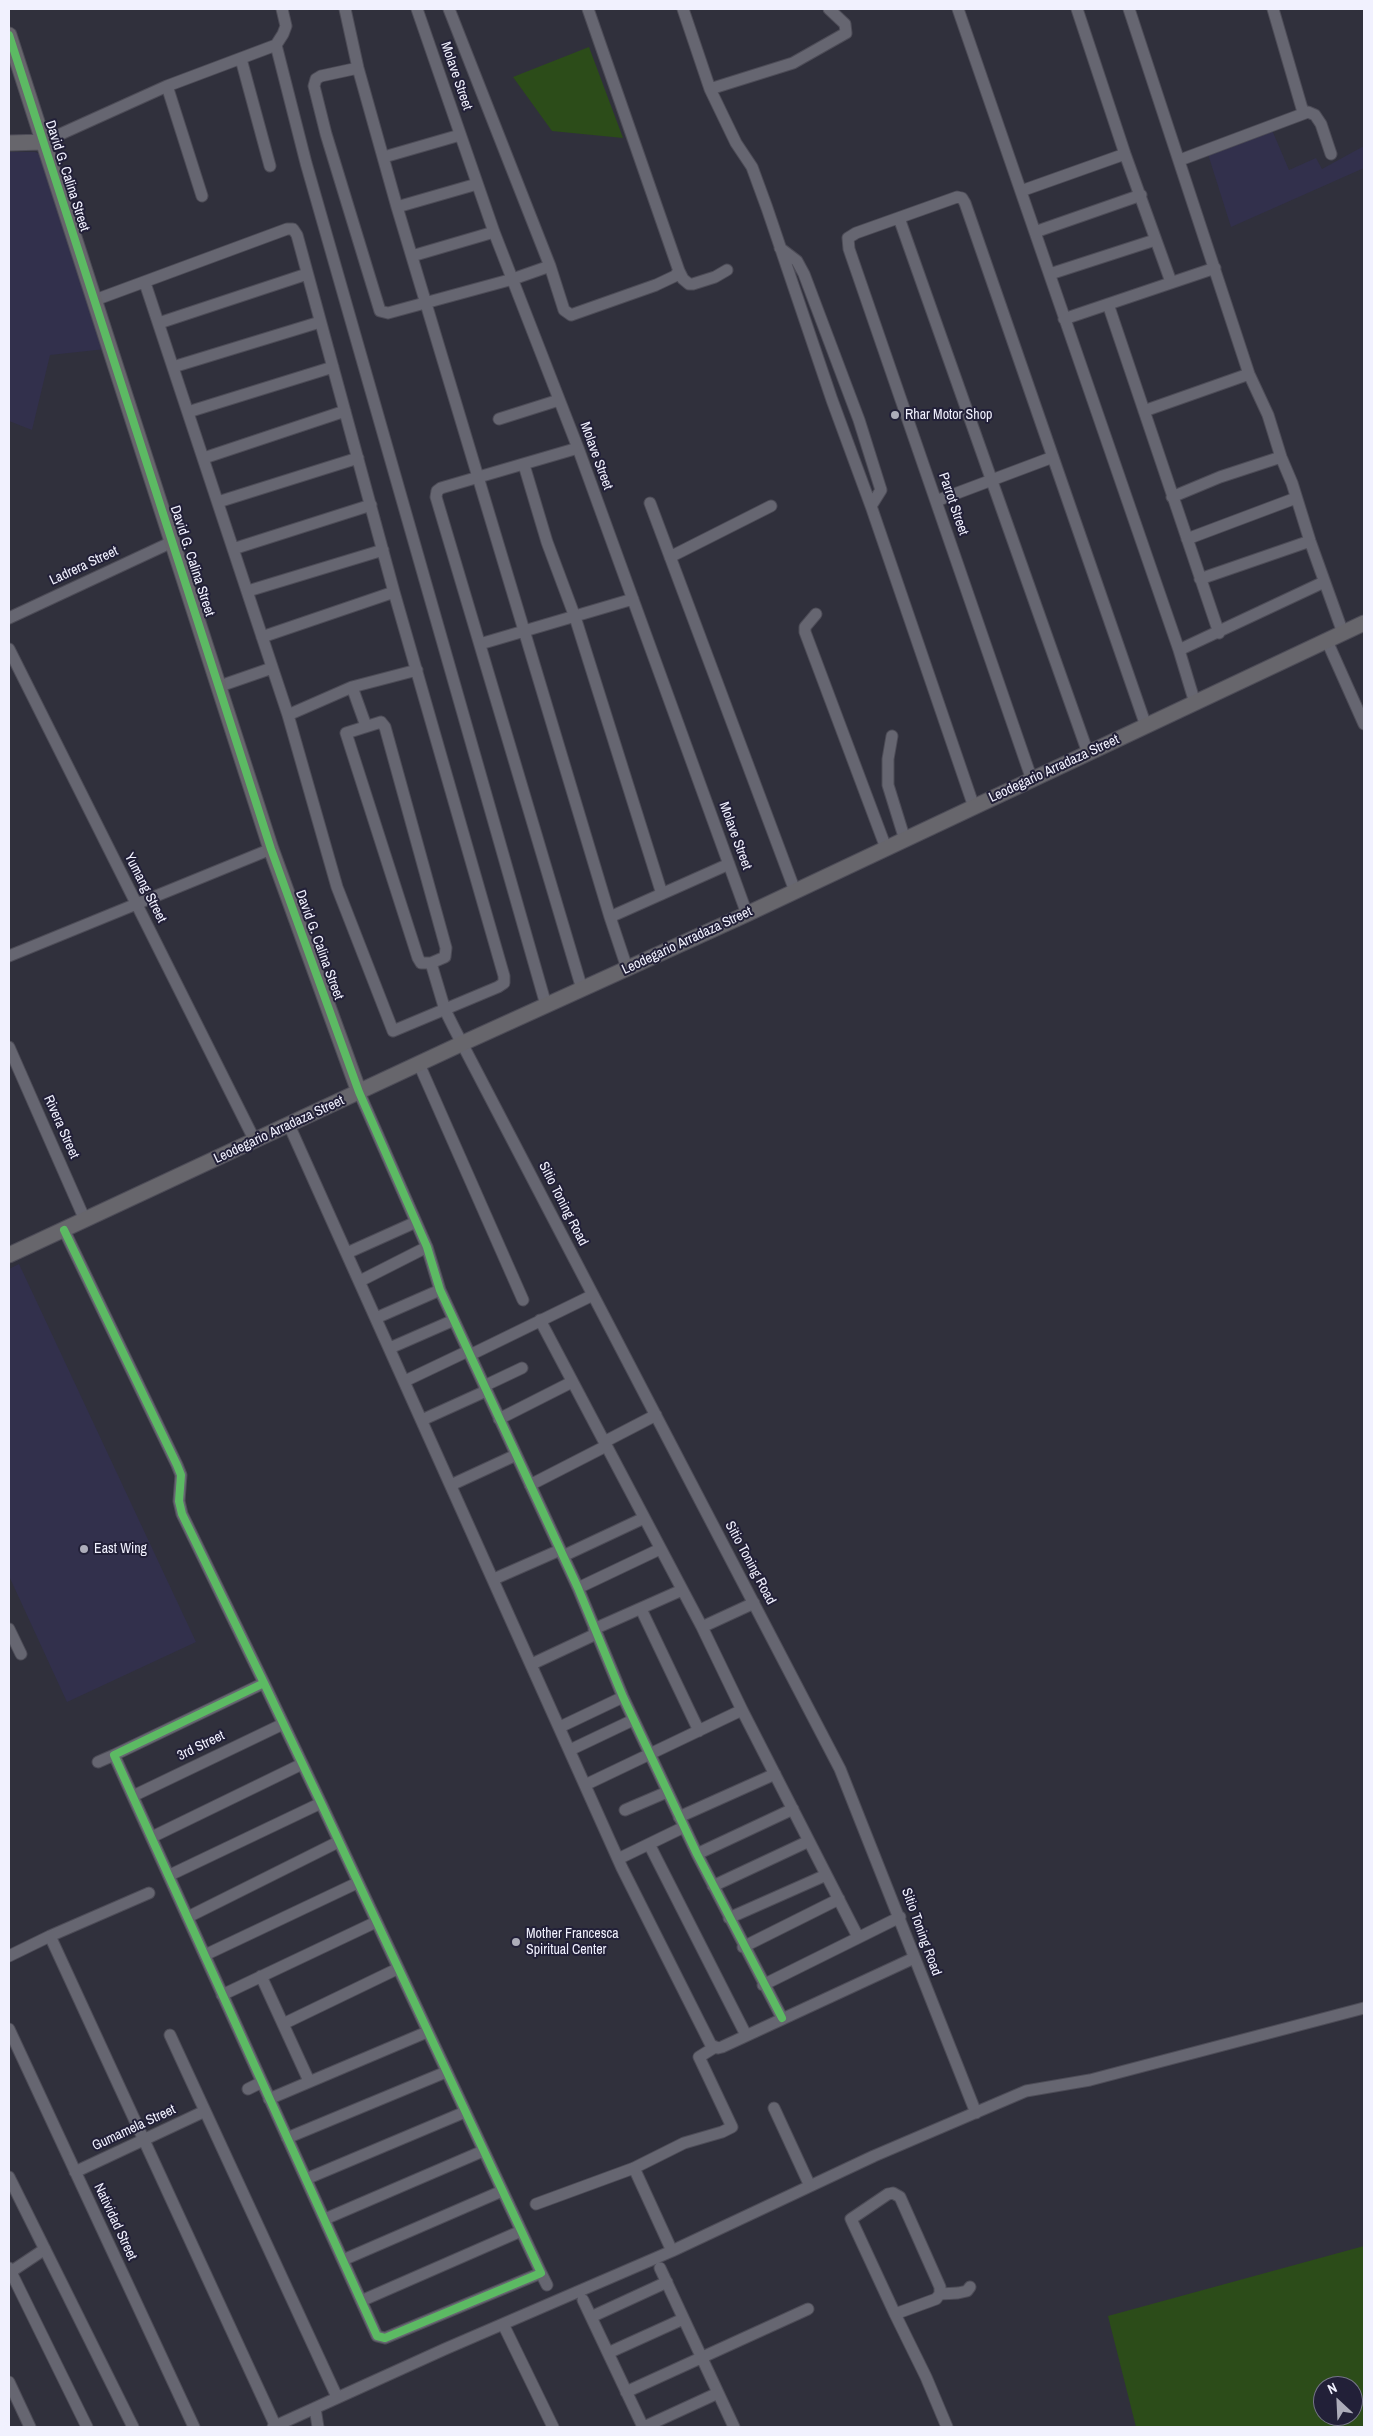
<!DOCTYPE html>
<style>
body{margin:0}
#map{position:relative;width:1373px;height:2436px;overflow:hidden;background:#30303c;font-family:"Archivo Narrow",sans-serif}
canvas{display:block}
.frame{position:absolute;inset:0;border:10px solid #f1f1fe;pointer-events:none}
.north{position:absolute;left:1313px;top:2376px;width:50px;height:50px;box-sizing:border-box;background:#222038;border:1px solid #757487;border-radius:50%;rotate:335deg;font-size:14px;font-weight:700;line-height:20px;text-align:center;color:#f1f1fe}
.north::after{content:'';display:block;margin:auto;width:18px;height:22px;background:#adadba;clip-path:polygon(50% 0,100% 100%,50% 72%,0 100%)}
</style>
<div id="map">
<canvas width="1373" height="2436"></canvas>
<div class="frame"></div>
<div class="north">N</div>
</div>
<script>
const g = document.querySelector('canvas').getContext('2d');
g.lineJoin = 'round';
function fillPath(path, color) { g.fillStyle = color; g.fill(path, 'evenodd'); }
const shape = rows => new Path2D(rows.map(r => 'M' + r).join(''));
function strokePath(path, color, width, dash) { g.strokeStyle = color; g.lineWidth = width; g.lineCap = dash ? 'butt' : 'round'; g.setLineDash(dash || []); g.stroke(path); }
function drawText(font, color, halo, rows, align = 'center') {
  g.font = font + ' "Archivo Narrow",sans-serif'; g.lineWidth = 4; g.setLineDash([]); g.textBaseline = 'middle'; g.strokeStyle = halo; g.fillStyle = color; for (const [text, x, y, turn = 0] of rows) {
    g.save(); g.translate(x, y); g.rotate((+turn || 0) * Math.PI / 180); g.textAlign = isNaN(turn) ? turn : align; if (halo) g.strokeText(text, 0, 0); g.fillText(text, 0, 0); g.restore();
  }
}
const built = shape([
 [1272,130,1289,170,1316,158,1322,169,1364,146,1364,168,1231,227,1208,154],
 [9,152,35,152,40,154,106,349,50,355,32,430,9,421],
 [19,1264,196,1642,67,1702,9,1576,9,1269]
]);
const green = shape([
 [589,47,623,138,552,131,513,77],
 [1364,2246,1364,2427,1136,2427,1108,2316],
 [1323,2386,1353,2386,1353,2416,1323,2416]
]);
const street = shape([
 [282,9,286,26,283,34,276,45,306,163,546,1005],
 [345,9,358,68,397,207,610,917,627,968],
 [417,9,494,232,578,448,747,914],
 [449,9,550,266,564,310,571,315,656,285,675,276,679,271,588,9],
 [683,9,710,89,736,143,752,167,767,208,832,400,871,506,974,807],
 [958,9,1179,650,1195,703],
 [1077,9,1125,154,1171,282],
 [1129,9,1249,374,1268,415,1281,457,1292,483,1310,541,1343,633],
 [1273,9,1303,112],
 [241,59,270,166],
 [358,68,321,76,316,79,314,86,326,134,380,311,388,313,513,279,550,266],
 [167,86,202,196],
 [710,89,793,63,846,33,845,24,829,9],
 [43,142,167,86,276,45],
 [384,157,460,135],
 [1180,160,1308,112,1315,115,1321,124,1331,154],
 [1021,191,1125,154],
 [397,207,477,184],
 [899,218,1088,753],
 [1035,232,1141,195],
 [780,248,797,261,804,274,859,420,881,490,871,506],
 [412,256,494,232],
 [679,271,683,279,689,284,693,284,715,277,727,270],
 [1050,274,1155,240],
 [95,300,287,229,293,229,297,235,394,592,504,976,504,983,498,987,393,1031,337,887,288,715,145,283],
 [1108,304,1219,633],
 [1064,319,1215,268],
 [159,323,307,274],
 [173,367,320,322],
 [1144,411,1249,374],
 [188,412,333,367],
 [499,419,559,400],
 [578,448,441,488,437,491,436,497,582,989],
 [204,458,345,411],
 [524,465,547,542,575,617,662,894],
 [1172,497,1220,477,1281,457],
 [936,501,1053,457],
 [218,502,358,458],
 [650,503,795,891],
 [1187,539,1296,498],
 [233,549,371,505],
 [670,557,771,506],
 [1200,579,1310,541],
 [248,591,383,550],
 [816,614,805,627,805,632,886,848],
 [9,618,172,542],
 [262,637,394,592],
 [1327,641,1364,724],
 [480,644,633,599],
 [9,649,255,1141],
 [1179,650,1324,582],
 [220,686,272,668],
 [352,687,366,726],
 [288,715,352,687,417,670],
 [381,722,385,727,446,948,445,957,431,963,421,963,418,958,346,733,381,722],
 [892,736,888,759,888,785,905,840],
 [1032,780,849,249,848,238,856,233,957,197,962,198,965,203,1146,726],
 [610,917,729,864],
 [9,956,271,849],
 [431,963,445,1010,455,1030,840,1769,976,2113],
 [9,1047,85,1220],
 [419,1064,523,1300],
 [359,1092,427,1247,440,1290,578,1588,623,1697,697,1854,782,2018],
 [289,1125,622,1868,711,2045,718,2048,722,2047,914,1958],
 [64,1230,177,1465,181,1475,179,1501,182,1514,264,1683,321,1803,541,2273,385,2338,377,2336,114,1755,264,1683],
 [347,1253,416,1222],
 [360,1281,427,1247],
 [376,1318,440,1290],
 [540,1320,702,1627,742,1710,858,1937],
 [390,1348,454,1320],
 [470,1355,593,1295],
 [405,1381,468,1351],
 [484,1386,522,1368],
 [499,1419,572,1382],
 [422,1420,486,1391],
 [604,1442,656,1415],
 [451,1485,516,1455],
 [530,1485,606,1446],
 [563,1556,644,1518],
 [494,1579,560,1550],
 [578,1588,660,1549],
 [641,1609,699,1731],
 [702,1627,754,1603],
 [9,1629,21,1654],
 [594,1629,682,1590],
 [532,1664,596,1634],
 [560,1727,623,1697],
 [570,1750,633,1720],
 [98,1762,114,1755],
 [585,1785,742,1710],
 [133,1796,283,1724],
 [625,1810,667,1792],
 [679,1817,775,1774],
 [152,1837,302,1764],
 [649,1844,746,2035],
 [697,1854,793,1809],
 [618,1859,684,1827],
 [170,1875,321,1803],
 [713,1886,809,1841],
 [188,1917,338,1842],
 [729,1918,826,1875],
 [50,1936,276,2427],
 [743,1947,839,1899],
 [205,1955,357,1883],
 [9,1956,50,1936,149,1893],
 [261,1976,309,2081],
 [763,1985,900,1917],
 [222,1995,376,1922],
 [283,2024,397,1969],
 [9,2029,194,2427],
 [170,2035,337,2397],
 [248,2089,262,2082],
 [269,2099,427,2032],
 [774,2108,810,2186],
 [287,2138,446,2072],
 [634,2168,672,2251],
 [75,2172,205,2111],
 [9,2177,133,2427],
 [306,2179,465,2112],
 [536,2204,634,2168,684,2143,722,2132,732,2127,699,2057,715,2047],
 [325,2219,483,2151],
 [343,2260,502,2191],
 [9,2268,87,2427],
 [660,2268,734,2427],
 [9,2273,45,2249],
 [541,2273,547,2285],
 [940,2294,958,2293,967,2291,970,2287],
 [583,2300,643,2427],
 [361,2301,521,2231],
 [895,2314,936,2299,940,2294,940,2287,900,2197,893,2193,888,2194,851,2219,895,2314,926,2377,947,2427],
 [591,2317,667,2282],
 [503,2324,553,2427],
 [608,2353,683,2319],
 [9,2382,30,2427],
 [626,2392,808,2309],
 [315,2408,318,2427],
 [273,2427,445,2349,672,2251,874,2156,1026,2091,1090,2080,1364,2008],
 [644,2427,718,2393]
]);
const secondary = shape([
 [9,35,271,849,359,1092],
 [9,143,43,142],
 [9,1255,463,1043,747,914,1364,623]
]);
const cycleway = shape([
 [9,35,271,849,359,1092,427,1247,440,1290,578,1588,623,1697,697,1854,782,2018],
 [64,1230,177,1465,181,1475,179,1501,182,1514,264,1683,321,1803,541,2273,385,2338,377,2336,114,1755,264,1683]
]);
const markers = [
 [895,415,5,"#adadba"],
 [84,1549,5,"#adadba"],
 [516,1942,5,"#adadba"]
];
const streetNames = [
 ["Molave Street",456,76,71],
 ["David G. Calina Street",67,176,72],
 ["Molave Street",596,456,70],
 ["Parrot Street",953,504,71],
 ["David G. Calina Street",192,561,72],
 ["Ladrera Street",84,566,-25],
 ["Leodegario Arradaza Street",1054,769,-25],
 ["Molave Street",735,836,70],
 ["Yumang Street",145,888,63],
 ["Leodegario Arradaza Street",687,941,-25],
 ["David G. Calina Street",319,945,70],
 ["Rivera Street",61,1127,66],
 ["Leodegario Arradaza Street",279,1130,-25],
 ["Sitio Toning Road",563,1204,63],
 ["Sitio Toning Road",750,1563,62],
 ["3rd Street",201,1746,-26],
 ["Sitio Toning Road",921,1932,70],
 ["Gumamela Street",134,2128,-25],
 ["Natividad Street",115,2222,65]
];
const poiNames = [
 ["Rhar Motor Shop",905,415],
 ["East Wing",94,1549],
 ["Mother Francesca",526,1934],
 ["Spiritual Center",526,1950]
];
fillPath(built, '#32304c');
fillPath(green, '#2c4c19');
strokePath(street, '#4d4c57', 13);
strokePath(secondary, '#4d4c57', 17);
strokePath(street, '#666671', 11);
strokePath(secondary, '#67666c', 15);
strokePath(cycleway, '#5cba63', 8);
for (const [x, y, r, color] of markers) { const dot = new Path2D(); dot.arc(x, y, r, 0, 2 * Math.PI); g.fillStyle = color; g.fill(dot); strokePath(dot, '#222038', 2); }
drawText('14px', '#f1f1fe', '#222038', streetNames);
drawText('14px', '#f1f1fe', '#222038', poiNames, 'left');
</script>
